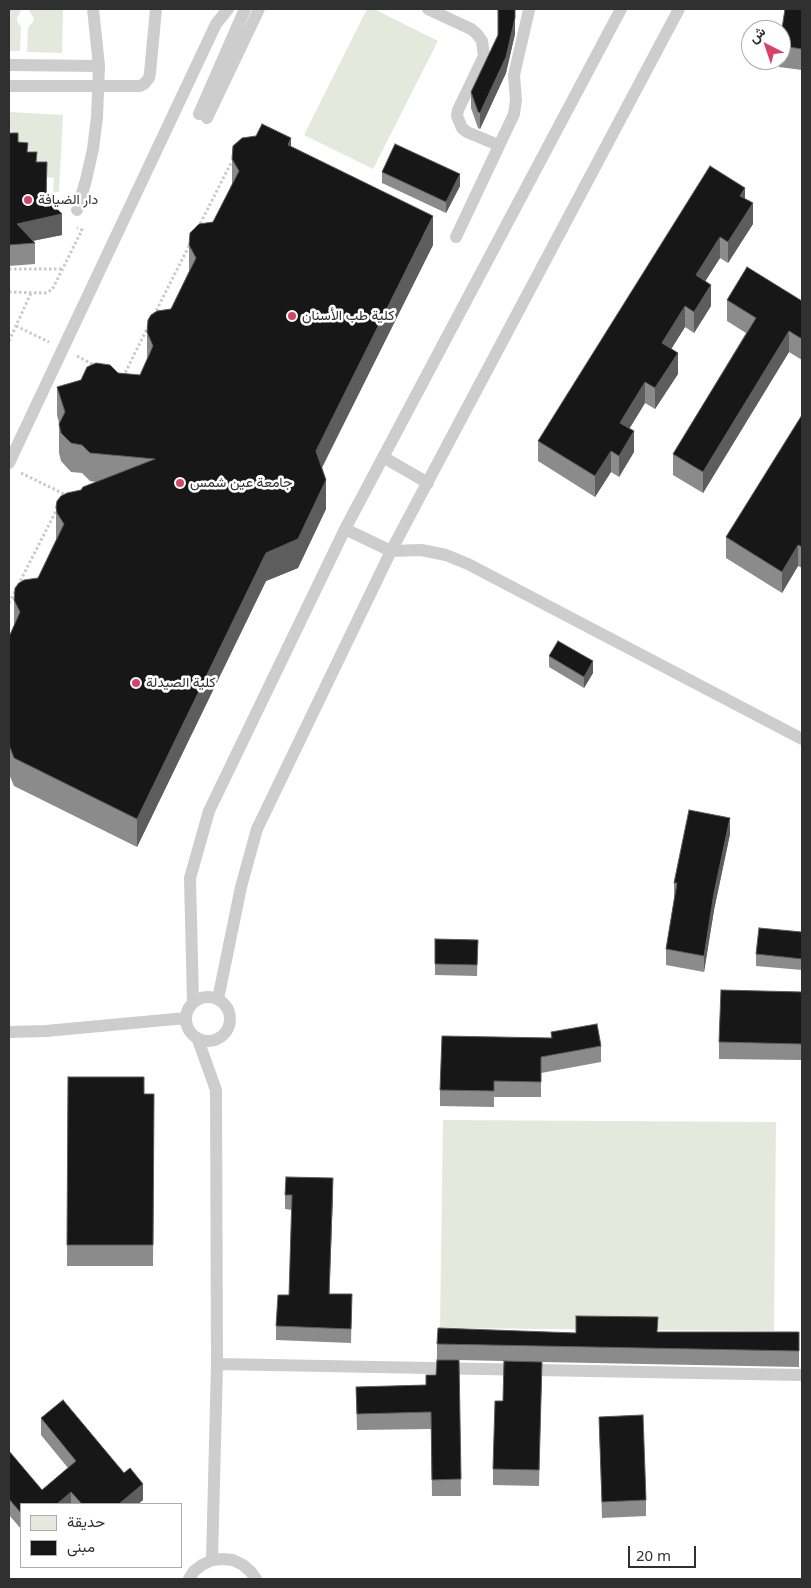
<!DOCTYPE html>
<meta charset="utf-8">
<style>
body{margin:0}
#map{position:relative;width:811px;height:1588px;overflow:hidden;background:#fff;font-family:"Noto Sans",Vazirmatn,sans-serif}
canvas{display:block}
.frame{position:absolute;inset:0;border:10px solid #303030;pointer-events:none}
.legend{position:absolute;left:20px;top:1503px;width:162px;height:65px;box-sizing:border-box;background:#fff;border:1px solid #acacac;margin:0;padding:6px 9px;list-style:none;font-size:15px;color:#303030}
.legend li{display:flex;align-items:center;gap:10px;height:25px}
.legend b{width:25px;border:1px solid #acacac}
.north{position:absolute;left:741px;top:20px;width:50px;height:50px;box-sizing:border-box;background:#fff;border:1px solid #acacac;border-radius:50%;rotate:319deg;font-size:14px;font-weight:700;line-height:20px;text-align:center;color:#303030}
.north::after{content:'';display:block;margin:auto;width:18px;height:22px;background:#d54466;clip-path:polygon(50% 0,100% 100%,50% 72%,0 100%)}
.scale{position:absolute;left:628px;top:1546px;width:68px;height:22px;box-sizing:border-box;border:2px solid #303030;border-top:0;padding-left:6px;font-size:15px;line-height:18px;white-space:nowrap;color:#303030;-webkit-text-stroke:4px #fff;paint-order:stroke}
</style>
<div id="map">
<canvas width="811" height="1588"></canvas>
<div class="frame"></div>
<ul class="legend">
<li><b style="height:14px;background:#e5e9dd"></b>حديقة</li>
<li><b style="height:14px;background:#171717"></b>مبنى</li>
</ul>
<div class="north">ش</div>
<div class="scale">20 m</div>
</div>
<script>
const g = document.querySelector('canvas').getContext('2d');
g.lineJoin = 'round';
function fillPath(path, color) { g.fillStyle = color; g.fill(path, 'evenodd'); }
const shape = rows => new Path2D(rows.map(r => 'M' + r).join(''));
function strokePath(path, color, width, dash) { g.strokeStyle = color; g.lineWidth = width; g.lineCap = dash ? 'butt' : 'round'; g.setLineDash(dash || []); g.stroke(path); }
function drawText(font, color, halo, rows, align = 'center') {
  g.font = font + ' "Noto Sans",Vazirmatn,sans-serif'; g.lineWidth = 5; g.setLineDash([]); g.textBaseline = 'middle'; g.strokeStyle = halo; g.fillStyle = color; for (const [text, x, y, turn = 0] of rows) {
    g.save(); g.translate(x, y); g.rotate((+turn || 0) * Math.PI / 180); g.textAlign = isNaN(turn) ? turn : align; if (halo) g.strokeText(text, 0, 0); g.fillText(text, 0, 0); g.restore();
  }
}
const green = shape([
 [9,9,22,9,17,18,17,21,21,27,20,51,9,51],
 [28,9,63,9,62,53,27,52,28,27,33,22,34,19],
 [367,9,374,9,438,41,373,169,304,135],
 [9,112,63,115,59,192,53,192,54,178,44,177,34,161,34,151,22,150,22,142,12,141,13,132,9,131],
 [443,1120,776,1122,774,1331,440,1328]
]);
const path = shape([
 [198,228,232,161],
 [9,269,63,269],
 [9,292,45,293,52,290,82,230,77,228],
 [154,315,191,242],
 [16,326,49,342],
 [9,341,31,293],
 [77,356,96,366],
 [123,377,148,327],
 [21,473,64,494,63,497],
 [9,603,58,507]
]);
const service = shape([
 [428,9,471,29,477,34,482,41,484,56,458,110,457,116,462,128,467,132,498,145],
 [9,65,99,66],
 [9,86,140,86,144,84,149,78,150,73,156,9],
 [199,114,245,9],
 [207,118,259,9],
 [77,210,86,180,93,149,97,117,99,66,93,9],
 [456,237,514,114,516,100,514,75,529,10],
 [383,457,428,483],
 [9,463,216,24,228,9],
 [345,529,391,551,421,550,446,555,468,564,802,739],
 '186 1019a22 22 0 1 1 44 0a22 22 0 1 1-44 0Z',
 [218,999,241,887,257,829,391,551,679,9],
 [193,1002,190,878,209,811,345,529,621,9],
 [9,1032,46,1031,186,1018],
 [198,1040,216,1090,217,1364,212,1560],
 [217,1364,802,1375],
 [189,1579,194,1571,202,1565,212,1560,223,1559,233,1560,243,1565,251,1572,256,1579]
]);
const wall = shape([
 [802,9,802,70,779,67,779,60,781,60,781,35],
 [515,34,506,73,480,129,478,128,471,108,471,92],
 [9,133,37,162,47,182,46,198,62,235,32,241,35,243,35,264,9,266],
 [291,147,433,245,322,468,326,509,298,568,266,581,137,847,14,786,9,774,9,637,14,626,14,600,38,578,56,540,56,507,96,482,90,481,82,473,71,472,61,461,59,453,59,423,57,415,57,387,118,373,140,375,147,360,147,332,171,309,189,271,189,245,213,222,232,185,232,159],
 [382,172,460,186,446,213,382,183],
 [745,199,753,224,728,263,720,258,705,281,711,306,694,333,685,327,671,349,678,374,655,409,645,403,629,429,634,452,619,477,611,472,595,497,538,461,538,441],
 [727,300,802,301,802,360,789,352,703,493,673,475,673,454,746,333,727,321],
 [802,415,802,568,798,566,782,593,726,558,726,537],
 [549,656,593,673,584,688,549,667],
 [730,834,714,910,704,972,666,965,666,949,674,899,674,883],
 [802,932,802,970,756,966,756,954],
 [435,939,478,940,477,976,435,975],
 [802,992,802,1060,719,1059,719,1042],
 [551,1032,601,1046,601,1062,541,1073,541,1097,494,1097,494,1107,440,1106,440,1090,551,1038],
 [68,1077,144,1094,154,1094,153,1266,67,1266],
 [333,1192,329,1294,352,1294,351,1343,276,1340,276,1326,289,1295,292,1210,285,1209,285,1195],
 [658,1332,799,1332,799,1367,542,1362,539,1486,493,1485,493,1469,503,1401,504,1361,459,1360,461,1496,432,1496,431,1429,357,1430,356,1387,426,1385,436,1375,437,1360,437,1344,576,1333],
 [599,1417,646,1500,646,1516,602,1518],
 [41,1418,143,1500,138,1504,21,1504,21,1529,9,1515,9,1451,42,1490,68,1468,41,1435]
]);
const shadedWall = shape([
 [515,9,515,34,506,73,480,129,480,113],
 [291,138,291,166,288,145],
 [47,162,47,182,46,217,62,214,62,235,17,244,17,224,46,197],
 [460,174,460,186,446,213,446,202],
 [745,188,745,209,740,196],
 [753,203,753,224,728,263,728,242],
 [433,216,433,245,316,479,316,451],
 [720,237,720,258,696,296,696,275],
 [711,285,711,306,694,333,694,312],
 [685,306,685,327,662,364,662,343],
 [789,331,789,352,703,493,703,472],
 [678,353,678,374,655,409,655,388],
 [645,382,645,403,620,444,620,423],
 [634,431,634,452,619,477,619,456],
 [611,451,611,472,595,497,595,476],
 [326,480,326,509,298,568,266,581,137,847,137,819,266,553],
 [798,545,798,566,782,593,782,572],
 [593,661,593,673,584,688,584,677],
 [730,818,730,834,714,910,704,972,704,956,714,893],
 [333,1178,333,1192,329,1308,329,1294],
 [143,1484,143,1500,138,1504,119,1504],
 [71,1492,71,1504,57,1504]
]);
const building = shape([
 [498,9,515,9,515,18,506,57,480,113,478,112,471,92,498,35,498,9],
 [785,9,802,9,802,49,781,46,781,35,785,9],
 [262,124,291,138,288,145,433,216,316,451,326,480,298,539,266,553,137,819,14,758,9,745,9,637,20,612,14,600,15,588,19,583,24,580,38,578,64,524,57,513,56,507,57,501,61,496,67,493,81,490,83,487,155,459,90,453,82,445,71,443,61,433,59,424,65,412,57,387,81,380,87,367,96,363,110,365,118,373,140,375,153,346,147,332,148,320,151,315,157,311,171,309,196,258,189,245,190,233,199,224,213,222,239,171,232,159,233,146,242,138,256,136,262,124],
 [9,133,18,133,18,142,28,143,27,152,37,152,36,162,47,162,46,197,62,214,17,224,35,243,9,245,9,133],
 [395,144,460,174,446,202,382,172,395,144],
 [710,166,745,188,740,196,753,203,728,242,720,237,696,275,711,285,694,312,685,306,662,343,678,353,655,388,645,382,620,423,634,431,619,456,611,451,595,476,538,441,710,166],
 [747,267,802,301,802,339,789,331,703,472,673,454,756,318,727,300,747,267],
 [802,415,802,547,798,545,782,572,726,537,802,415],
 [558,641,593,661,584,677,549,656,558,641],
 [689,810,730,818,714,893,704,956,666,949,677,883,674,883,689,810],
 [759,928,802,932,802,959,756,954,759,928],
 [435,939,478,940,477,965,435,964,435,939],
 [721,990,802,992,802,1044,719,1042,721,990],
 [597,1024,601,1046,541,1057,541,1082,494,1081,494,1091,440,1090,442,1036,552,1038,551,1032,597,1024],
 [68,1077,144,1077,144,1094,154,1094,153,1245,67,1245,68,1077],
 [286,1177,333,1178,329,1294,352,1294,351,1329,276,1326,278,1295,289,1295,292,1195,285,1195,286,1177],
 [576,1316,658,1317,657,1332,799,1332,799,1351,437,1344,438,1328,576,1333,576,1316],
 [437,1360,459,1360,461,1479,432,1480,431,1412,357,1414,356,1387,426,1385,426,1375,436,1375,437,1360],
 [504,1361,542,1362,539,1470,493,1469,495,1401,503,1401,504,1361],
 [63,1400,124,1473,130,1468,143,1484,119,1504,82,1504,71,1492,57,1504,21,1504,21,1513,9,1499,9,1451,42,1490,76,1461,41,1418,63,1400],
 [643,1415,646,1500,602,1502,599,1417,643,1415]
]);
const markers = [
 [28,200,5,"#d54466"],
 [292,316,5,"#d54466"],
 [180,483,5,"#d54466"],
 [136,683,5,"#d54466"]
];
const poiNames = [
 ["دار الضيافة",38,200],
 ["كلية طب الأسنان",302,316],
 ["جامعة عين شمس",190,483],
 ["كلية الصيدلة",146,683]
];
fillPath(green, '#e5e9dd');
strokePath(path, '#cacaca', 3, [2.5, 2.5]);
strokePath(service, '#cdcdcd', 12);
fillPath(wall, '#8b8b8b');
fillPath(shadedWall, '#5d5d5d');
fillPath(building, '#171717');
strokePath(building, '#5d5d5d', 1);
for (const [x, y, r, color] of markers) { const dot = new Path2D(); dot.arc(x, y, r, 0, 2 * Math.PI); g.fillStyle = color; g.fill(dot); strokePath(dot, '#fff', 2); }
drawText('14px', '#303030', '#fff', poiNames, 'left');
</script>
